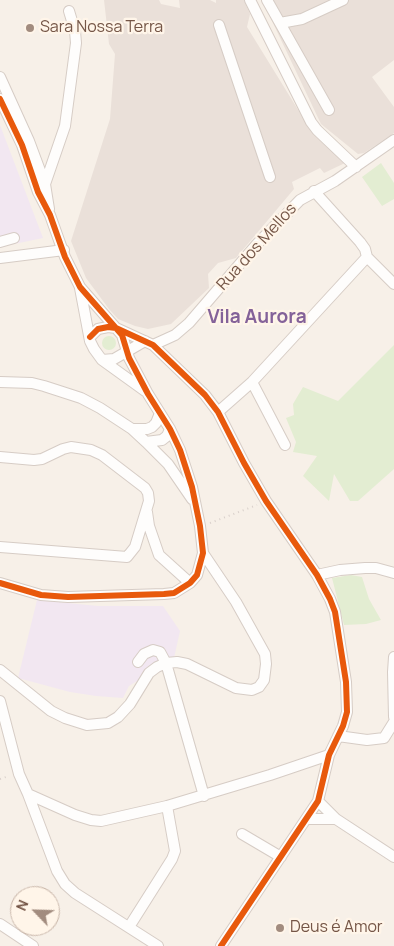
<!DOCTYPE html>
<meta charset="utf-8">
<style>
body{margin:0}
#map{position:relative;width:394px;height:946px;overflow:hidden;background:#f7f0e8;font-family:Manrope,sans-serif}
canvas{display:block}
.north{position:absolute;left:10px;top:886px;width:50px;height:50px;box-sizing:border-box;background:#fff5e9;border:1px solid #c8b5a8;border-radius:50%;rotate:294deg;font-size:14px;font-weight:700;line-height:20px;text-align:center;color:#755647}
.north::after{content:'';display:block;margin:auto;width:18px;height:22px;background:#a28c7f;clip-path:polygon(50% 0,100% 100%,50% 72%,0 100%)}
</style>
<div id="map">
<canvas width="394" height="946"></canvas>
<div class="north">N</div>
</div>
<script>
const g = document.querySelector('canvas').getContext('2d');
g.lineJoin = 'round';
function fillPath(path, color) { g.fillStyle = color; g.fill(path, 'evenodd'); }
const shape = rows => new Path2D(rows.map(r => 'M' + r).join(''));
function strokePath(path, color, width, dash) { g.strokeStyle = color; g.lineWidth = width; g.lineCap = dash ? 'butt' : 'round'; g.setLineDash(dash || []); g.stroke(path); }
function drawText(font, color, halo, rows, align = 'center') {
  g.font = font + ' Manrope,sans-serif'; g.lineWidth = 4.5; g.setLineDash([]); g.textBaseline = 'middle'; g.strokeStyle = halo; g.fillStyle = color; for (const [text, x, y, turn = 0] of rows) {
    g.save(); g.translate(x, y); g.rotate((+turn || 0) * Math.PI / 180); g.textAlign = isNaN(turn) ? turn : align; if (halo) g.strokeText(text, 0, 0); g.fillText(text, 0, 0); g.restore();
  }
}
const industrial = shape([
 [104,0,159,0,161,4,180,8,179,0,210,0,216,3,216,0,244,0,250,14,247,27,313,134,345,163,324,173,320,168,292,182,294,189,236,258,218,263,208,274,209,288,171,324,148,329,135,326,118,319,109,309,86,278,71,241,110,119,115,54,109,44],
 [262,0,394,0,394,60,372,77,394,107,394,133,364,153,358,154,321,124]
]);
const education = shape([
 [0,125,43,238,0,247],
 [37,600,98,606,163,606,180,631,174,658,129,686,123,698,96,696,70,692,18,678]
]);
const green = shape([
 [381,163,394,183,394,199,382,206,362,177],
 '102 343a7 7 0 1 1 14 0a7 7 0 1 1-14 0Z',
 [394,345,394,469,358,501,350,501,334,474,329,501,303,476,317,456,293,452,296,442,286,418,294,415,293,404,303,387,338,401],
 [351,575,362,577,369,599,381,620,366,624,344,625,332,578]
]);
const path = shape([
 [210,523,257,505],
 [0,779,9,776]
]);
const minor = shape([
 [250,0,311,122,317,130,356,167],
 [267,0,329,110],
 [280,23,302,19,343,0],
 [219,25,270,177],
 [0,77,29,141,45,184,49,209],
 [0,99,22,145,38,192,50,215,65,257,80,287,122,335,129,358,148,394,170,429,180,450,192,487,200,526,203,553,197,575,190,583,174,593,164,594,68,597,41,595,0,583],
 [314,191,360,242,365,249,367,257,394,284],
 [38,192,45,184,65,126,76,43,75,31,69,11],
 [0,242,14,238],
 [0,258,64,250],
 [80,288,90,341,94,349,102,360,145,391],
 [90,337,98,329,108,327,116,328,153,345,205,395,218,412,244,463,266,501,317,575,330,599,335,612,346,682,347,712,343,726,329,755,318,801,221,946],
 [153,345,175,335,189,323,257,244,300,200,335,181,394,140],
 [102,360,114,359,145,341],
 [0,382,32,383,44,386,81,398,100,408,132,429,146,442,168,464,192,499],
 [252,382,285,445],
 [218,412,252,382,367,257],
 [132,429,147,429,152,427,156,423,160,413],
 [146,442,162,440,167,436,170,429],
 [0,457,34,460,42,459,63,449,71,447,91,450,102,455,145,488,148,493,149,501,135,547,127,557,0,547],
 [147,512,149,526,159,555,190,583],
 [317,575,340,570,365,568,376,568,394,573],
 [394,657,393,672,394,717],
 [138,662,144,654,153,650,160,652,166,663,204,796],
 [0,670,51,711,65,718,87,725,108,723,118,717,130,704,149,673,157,667,166,663,177,662,187,664,236,688,252,690,259,687,264,680,266,664,265,654,236,602,203,553],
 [0,701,19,774,28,794,57,871,65,884,75,893,158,946],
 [338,736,367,740,384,738,394,722],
 [28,794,75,815,91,820,101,821,167,806,270,775,329,755],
 [318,801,336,819,394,857],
 [307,819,336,819],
 [242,834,281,857],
 [0,924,33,946],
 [129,927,172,859,175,851,167,806]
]);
const cycleway = shape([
 [0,99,22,145,38,192,50,215,65,257,80,287,122,335,129,358,148,394,170,429,180,450,192,487,200,526,203,553,197,575,190,583,174,593,164,594,68,597,41,595,0,583],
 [90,337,98,329,108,327,116,328,153,345,205,395,218,412,244,463,266,501,317,575,330,599,335,612,346,682,347,712,343,726,329,755,318,801,221,946]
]);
const markers = [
 [30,28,5,"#a28c7f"],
 [280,928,5,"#a28c7f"]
];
const poiNames = [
 ["Sara Nossa Terra",40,28],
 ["Deus é Amor",290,928]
];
const streetNames = [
 ["Rua dos Mellos",257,247,-48]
];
const quarterNames = [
 ["Vila Aurora",257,318]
];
fillPath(industrial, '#eae0d9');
fillPath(education, '#f2e7f1');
fillPath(green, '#e3edd2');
strokePath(minor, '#d6ccc5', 12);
strokePath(path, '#d9d0cb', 2, [1, 4]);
strokePath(minor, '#fefdfc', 10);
strokePath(cycleway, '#e8590c', 6);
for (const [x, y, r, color] of markers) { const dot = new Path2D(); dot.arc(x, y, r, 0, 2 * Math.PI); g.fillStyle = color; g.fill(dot); strokePath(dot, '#fff5e9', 2); }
drawText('16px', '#755647', '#fff5e9', poiNames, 'left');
drawText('16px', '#755647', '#fff5e9', streetNames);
drawText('bold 19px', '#846299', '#fff5e9', quarterNames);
</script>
